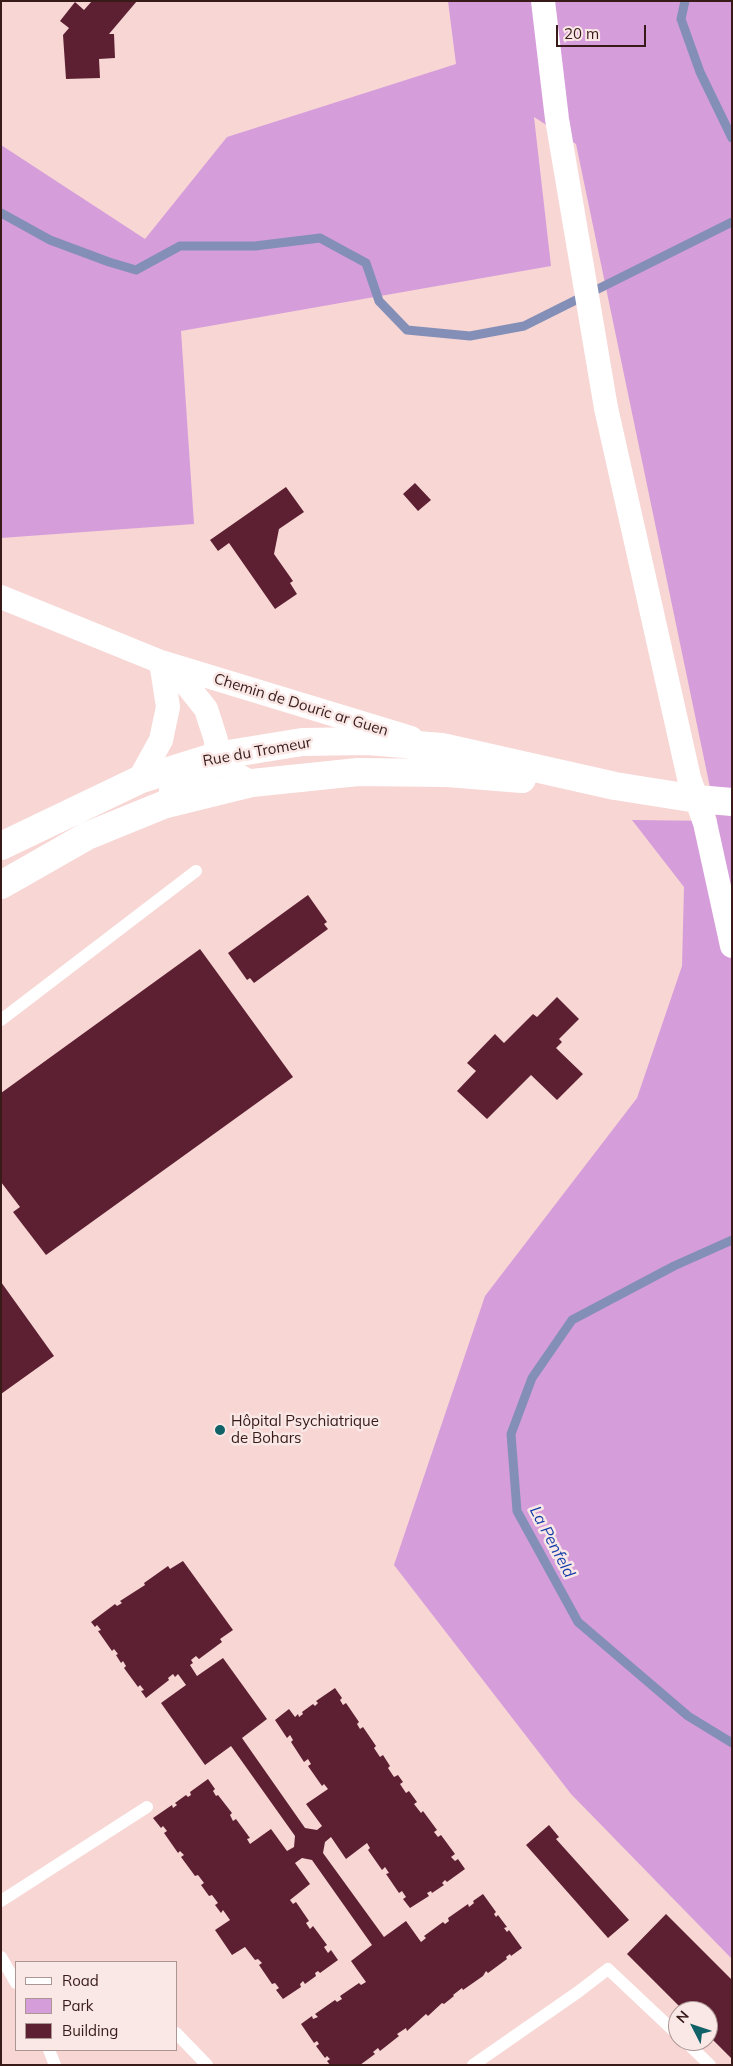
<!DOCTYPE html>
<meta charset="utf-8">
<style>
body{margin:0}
#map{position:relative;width:733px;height:2066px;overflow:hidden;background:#f7d6d4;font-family:Mulish,sans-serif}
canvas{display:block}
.frame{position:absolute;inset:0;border:2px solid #381b19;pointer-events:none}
.legend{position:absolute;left:15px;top:1961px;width:162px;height:90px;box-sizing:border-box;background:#f9e8e6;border:1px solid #ac9694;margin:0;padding:6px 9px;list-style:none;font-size:15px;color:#381b19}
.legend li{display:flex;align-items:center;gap:10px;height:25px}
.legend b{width:25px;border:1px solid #ac9694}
.north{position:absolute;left:668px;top:2001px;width:50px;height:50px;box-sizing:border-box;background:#f9e8e6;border:1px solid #ac9694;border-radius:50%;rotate:311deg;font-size:14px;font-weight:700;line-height:20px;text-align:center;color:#381b19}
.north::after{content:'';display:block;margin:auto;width:18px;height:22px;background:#116168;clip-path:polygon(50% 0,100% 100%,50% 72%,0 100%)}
.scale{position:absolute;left:556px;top:25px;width:90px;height:22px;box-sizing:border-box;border:2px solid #381b19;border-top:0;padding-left:6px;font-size:15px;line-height:18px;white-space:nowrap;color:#381b19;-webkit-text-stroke:4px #f9e8e6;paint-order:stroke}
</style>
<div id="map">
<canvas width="733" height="2066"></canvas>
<div class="frame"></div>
<ul class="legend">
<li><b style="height:6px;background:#fff"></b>Road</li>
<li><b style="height:14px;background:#d69ddb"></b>Park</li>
<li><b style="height:14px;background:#5d2033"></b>Building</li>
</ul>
<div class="north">N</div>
<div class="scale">20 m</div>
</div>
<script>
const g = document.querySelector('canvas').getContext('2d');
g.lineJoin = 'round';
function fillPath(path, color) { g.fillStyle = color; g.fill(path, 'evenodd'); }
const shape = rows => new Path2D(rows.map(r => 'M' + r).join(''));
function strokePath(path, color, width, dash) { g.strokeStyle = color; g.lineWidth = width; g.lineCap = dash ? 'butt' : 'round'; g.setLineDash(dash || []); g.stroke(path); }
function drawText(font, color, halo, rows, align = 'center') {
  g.font = font + ' Mulish,sans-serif'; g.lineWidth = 5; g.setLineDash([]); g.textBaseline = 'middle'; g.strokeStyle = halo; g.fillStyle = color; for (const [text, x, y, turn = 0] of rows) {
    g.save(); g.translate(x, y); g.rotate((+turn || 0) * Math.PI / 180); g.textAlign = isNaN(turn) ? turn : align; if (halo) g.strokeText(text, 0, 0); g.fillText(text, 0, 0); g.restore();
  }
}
const green = shape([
 [448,1,732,1,732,1959,571,1794,394,1565,485,1296,637,1098,682,966,684,887,632,820,717,821,576,144,534,117,551,266,181,331,194,524,1,538,1,145,145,239,227,137,456,64]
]);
const stream = shape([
 [685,1,681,19,700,72,732,138],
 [1,213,50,240,109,262,136,270,180,246,255,246,320,238,366,263,379,301,407,330,470,336,524,326,732,222],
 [732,1240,674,1266,572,1320,532,1378,511,1434,517,1511,578,1622,688,1716,732,1743]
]);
const building = shape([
 [92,1,137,1,109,34,114,34,115,58,99,59,100,78,66,79,63,35,69,28,60,21,75,2,84,10],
 [415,483,431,500,418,511,403,494],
 [286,487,304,512,279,529,274,554,293,581,290,583,297,594,275,609,229,543,218,551,210,540],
 [308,895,327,922,324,924,328,929,254,983,250,978,247,980,228,953],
 [200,949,293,1077,46,1255,13,1212,20,1207,1,1182,1,1093],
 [557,997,579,1019,559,1039,562,1042,556,1048,583,1074,557,1100,531,1075,487,1119,457,1091,476,1071,467,1063,495,1034,504,1043,533,1014,537,1017],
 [1,1282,54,1356,1,1394],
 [183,1561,233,1630,220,1639,222,1642,199,1659,196,1656,191,1660,193,1663,190,1665,197,1676,223,1658,267,1719,242,1738,305,1828,317,1830,322,1826,306,1804,328,1789,324,1784,322,1786,308,1766,311,1764,308,1759,304,1762,291,1742,293,1740,290,1735,287,1738,275,1720,289,1709,295,1717,298,1714,299,1717,303,1714,302,1712,313,1704,315,1706,318,1703,316,1701,335,1688,342,1698,340,1700,343,1705,346,1703,359,1722,357,1724,360,1729,363,1727,376,1746,374,1748,380,1757,383,1755,390,1766,388,1768,394,1777,398,1775,403,1782,400,1784,406,1793,409,1791,417,1802,414,1804,421,1813,423,1811,437,1830,434,1832,438,1837,441,1835,455,1854,451,1857,455,1861,458,1859,465,1869,447,1882,445,1880,442,1883,444,1885,432,1893,431,1891,427,1893,429,1896,410,1908,403,1899,406,1897,402,1891,399,1893,386,1874,389,1873,385,1867,382,1870,368,1850,370,1848,367,1843,346,1859,331,1837,325,1842,323,1853,384,1937,406,1921,421,1942,426,1938,424,1936,443,1922,445,1924,449,1921,448,1918,468,1904,469,1907,474,1903,473,1901,483,1894,496,1912,494,1914,496,1917,498,1915,507,1927,504,1928,507,1932,509,1930,522,1948,511,1956,510,1954,506,1957,507,1959,488,1973,486,1971,483,1976,463,1990,462,1988,453,1995,454,1996,444,2004,442,2003,428,2016,426,2014,407,2031,406,2028,397,2034,399,2036,380,2051,378,2048,373,2052,375,2054,360,2065,330,2065,327,2061,330,2059,327,2056,325,2058,316,2046,319,2044,317,2041,314,2043,301,2024,312,2016,313,2019,318,2017,315,2014,335,2000,337,2002,342,1999,340,1996,359,1983,361,1985,366,1982,351,1961,372,1945,312,1860,302,1858,295,1863,310,1884,290,1900,293,1904,296,1902,309,1921,306,1923,310,1929,313,1926,327,1945,324,1947,328,1953,331,1950,338,1960,320,1973,318,1971,315,1973,316,1976,305,1984,303,1981,300,1984,301,1987,283,1999,276,1990,279,1988,275,1983,272,1984,259,1965,262,1963,258,1959,255,1960,245,1947,232,1955,215,1930,230,1920,223,1910,221,1913,215,1905,218,1903,212,1895,209,1896,201,1885,204,1883,198,1875,195,1876,181,1857,184,1855,180,1851,178,1853,164,1833,167,1831,163,1826,161,1828,153,1818,172,1805,173,1808,177,1805,175,1803,186,1795,188,1797,191,1795,190,1792,208,1779,215,1789,213,1791,216,1796,218,1795,232,1813,230,1815,233,1821,236,1819,250,1838,247,1839,250,1844,271,1829,287,1851,294,1847,295,1836,231,1746,205,1765,161,1703,186,1685,178,1674,175,1677,173,1674,168,1678,169,1680,146,1698,141,1691,144,1690,140,1685,138,1687,124,1668,126,1666,123,1661,121,1663,116,1655,118,1654,114,1649,112,1651,98,1631,101,1630,97,1625,95,1627,91,1622,115,1604,117,1606,122,1603,120,1601,145,1585,144,1583,168,1566,170,1569],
 [549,1825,559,1837,556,1839,629,1920,608,1938,526,1845],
 [666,1914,732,1980,732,2059,708,2035,708,2011,684,2011,627,1954]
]);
const lane = shape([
 [1,1020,196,871],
 [1,1901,147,1807],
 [1,1957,16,1983],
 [176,2033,207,2065],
 [685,2041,710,2065],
 [49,2050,55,2065],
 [473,2065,578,1992,608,1969,678,2035]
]);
const street = shape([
 [543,1,557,119,606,408,689,778,705,823,732,946],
 [1,597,161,662,186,684,206,709,216,740,216,756,201,783,171,790],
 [216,756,230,771,252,783],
 [139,780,161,740,168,707,161,662,411,738]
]);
const secondary = shape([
 [1,846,139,780,216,756,302,742,367,741,442,747,615,786,697,799,732,802],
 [1,885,87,836,163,805,252,783,358,772,447,773,522,779]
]);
const markers = [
 [220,1430,6,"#116168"]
];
const streetNames = [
 ["Chemin de Douric ar Guen",301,705,17],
 ["Rue du Tromeur",257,752,-10]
];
const poiNames = [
 ["Hôpital Psychiatrique",231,1421],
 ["de Bohars",231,1438]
];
const waterNames = [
 ["La Penfeld",552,1542,62]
];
fillPath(green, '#d69ddb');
strokePath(stream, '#848fb8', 9);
fillPath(building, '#5d2033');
strokePath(lane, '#fff', 12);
strokePath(street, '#fff', 24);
strokePath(secondary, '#fff', 28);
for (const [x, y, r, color] of markers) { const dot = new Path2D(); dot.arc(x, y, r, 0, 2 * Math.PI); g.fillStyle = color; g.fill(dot); strokePath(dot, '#f9e8e6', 2); }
drawText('15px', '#381b19', '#f9e8e6', streetNames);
drawText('15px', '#381b19', '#f9e8e6', poiNames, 'left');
drawText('italic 16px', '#133da9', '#f9e8e6', waterNames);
</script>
